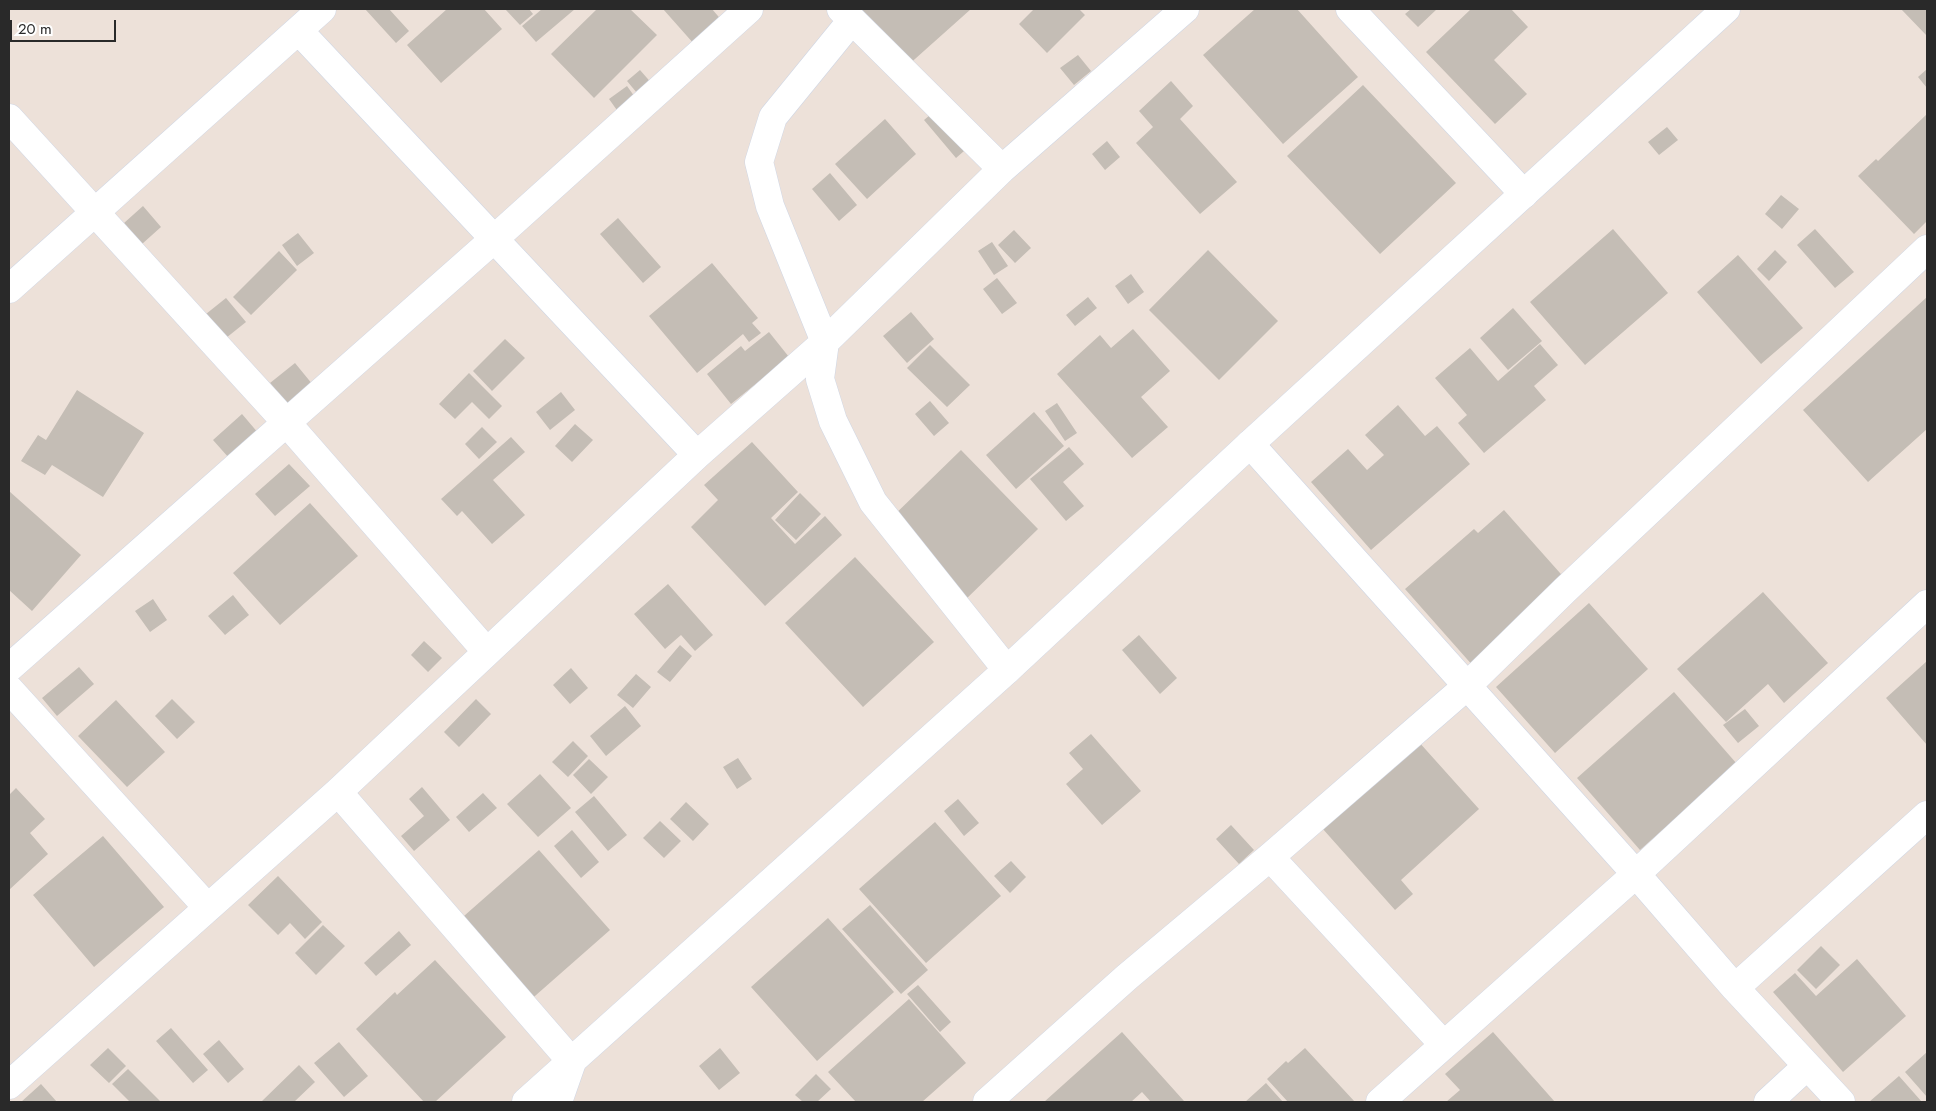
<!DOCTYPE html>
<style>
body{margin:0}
#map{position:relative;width:1936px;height:1111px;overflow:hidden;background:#ede1d9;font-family:Jost,sans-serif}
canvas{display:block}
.frame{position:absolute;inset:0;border:10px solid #292929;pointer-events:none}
.scale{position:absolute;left:10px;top:20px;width:106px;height:22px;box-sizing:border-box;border:2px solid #292929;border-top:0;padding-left:6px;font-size:15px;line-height:18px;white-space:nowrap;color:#292929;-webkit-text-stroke:4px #fff;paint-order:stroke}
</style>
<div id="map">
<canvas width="1936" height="1111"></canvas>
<div class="frame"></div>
<div class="scale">20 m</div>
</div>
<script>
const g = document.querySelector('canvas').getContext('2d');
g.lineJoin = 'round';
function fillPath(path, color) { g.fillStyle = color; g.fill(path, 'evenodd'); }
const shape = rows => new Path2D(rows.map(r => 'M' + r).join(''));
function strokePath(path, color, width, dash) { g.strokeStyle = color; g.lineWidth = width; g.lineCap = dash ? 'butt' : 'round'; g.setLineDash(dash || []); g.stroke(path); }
const building = shape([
 [365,9,389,9,409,31,396,43],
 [447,9,484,9,502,29,441,83,407,45],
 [505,9,529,9,533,14,520,25],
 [542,9,575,9,536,42,522,26],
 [597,9,630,9,657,35,594,98,551,54],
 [663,9,712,9,729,29,702,53],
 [854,9,971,9,906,67],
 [1034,9,1079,9,1085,15,1047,53,1019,24],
 [1255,9,1297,9,1358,77,1283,144,1203,55],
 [1411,9,1437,9,1418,27,1405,14],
 [1471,9,1511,9,1528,27,1494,60,1527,94,1495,124,1426,52],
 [1901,9,1927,9,1927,36],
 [1078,55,1091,71,1074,85,1060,68],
 [1927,69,1927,88,1918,77],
 [640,70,661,94,647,105,627,81],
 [1171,81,1193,106,1180,119,1237,182,1200,214,1136,143,1153,127,1139,111],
 [1363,85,1456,183,1380,254,1287,156],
 [627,86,642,107,624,120,609,99],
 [947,101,979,138,956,158,924,120],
 [1927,114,1927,221,1914,234,1858,176,1876,159,1878,161],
 [885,119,916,154,867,199,835,164],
 [1667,127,1678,140,1659,155,1648,142],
 [1107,141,1120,157,1105,170,1092,154],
 [830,173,857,205,839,221,812,189],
 [1781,195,1799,209,1782,229,1765,214],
 [143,206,161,227,142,244,124,223],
 [618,218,661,267,643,283,600,234],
 [1613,229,1668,293,1585,365,1530,302],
 [1815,229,1854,272,1835,288,1797,245],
 [1014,230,1031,248,1015,263,998,245],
 [298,233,314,253,297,266,282,245],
 [992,242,1008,266,994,275,978,251],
 [1208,250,1278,321,1219,380,1149,310],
 [1775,250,1787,262,1769,281,1757,269],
 [279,251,297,270,251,315,233,297],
 [1738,255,1803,328,1761,364,1697,292],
 [712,263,758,318,752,323,761,333,749,342,743,334,697,373,649,316],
 [1131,274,1144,292,1128,304,1115,286],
 [997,278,1017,303,1002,314,983,289],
 [1088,297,1097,308,1075,326,1066,315],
 [1927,297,1927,429,1868,482,1803,410],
 [226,298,246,322,226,338,206,314],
 [1513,308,1542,341,1508,370,1480,338],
 [911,312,934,339,907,363,883,336],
 [1133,329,1170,371,1141,397,1168,427,1132,458,1057,374,1100,335,1111,348],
 [769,332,789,357,731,404,707,374,741,346,745,351],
 [505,339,525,358,492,391,473,371],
 [1540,344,1558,365,1534,386,1546,400,1484,453,1458,423,1467,415,1435,378,1470,348,1498,381],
 [930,345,970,385,947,407,907,368],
 [295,363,313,385,289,405,270,383],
 [469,373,502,406,489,419,472,402,455,419,439,404],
 [77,390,144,433,103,497,52,465,45,475,21,461,38,435,46,440],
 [561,392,575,410,550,430,536,412],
 [930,401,949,423,934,436,915,414],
 [1057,403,1077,433,1065,441,1045,411],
 [1398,405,1425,436,1437,426,1470,464,1371,550,1311,482,1348,449,1367,470,1384,455,1365,435],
 [1034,412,1064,446,1016,489,986,455],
 [242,414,265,441,237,467,213,440],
 [575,424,593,440,572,462,555,446],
 [482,427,497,442,479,459,465,444],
 [511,437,525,452,493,480,525,515,492,544,462,511,457,516,441,499],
 [752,442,798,492,771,518,795,544,825,516,842,535,765,606,691,527,718,500,704,485],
 [1069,447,1084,464,1063,482,1084,506,1066,521,1030,479],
 [961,450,1038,529,962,603,885,524],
 [289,464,310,486,275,516,255,494],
 [9,491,81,555,32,611,9,590],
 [800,493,821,514,796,540,775,520],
 [310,503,358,556,280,625,233,573],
 [1504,510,1568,582,1474,667,1405,589,1474,529,1478,533],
 [855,557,934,642,863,707,785,623],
 [668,584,713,635,695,651,681,635,665,649,634,614],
 [1763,592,1828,663,1784,703,1768,684,1726,722,1677,669],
 [233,595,249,615,225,635,208,616],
 [153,599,167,620,150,632,135,611],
 [1589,603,1648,669,1555,753,1496,687],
 [1139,635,1177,678,1160,694,1122,650],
 [424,641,442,658,428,672,411,655],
 [680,645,692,656,670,682,657,672],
 [1927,661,1927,745,1886,698],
 [79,667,94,684,57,716,42,698],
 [571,668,588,688,570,704,553,685],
 [636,674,651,687,633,708,617,695],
 [1674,692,1737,764,1640,850,1577,778],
 [172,699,195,722,177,739,155,716],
 [476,699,491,714,459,747,444,732],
 [116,700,165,752,127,787,78,736],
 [625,706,641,726,606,756,590,736],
 [1745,709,1759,726,1738,743,1723,725],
 [1091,734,1141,791,1102,825,1066,784,1083,769,1069,753],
 [573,741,588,756,568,777,552,762],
 [1418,741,1479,809,1401,880,1413,894,1395,910,1322,828],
 [738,758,752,779,737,789,723,767],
 [589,759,608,777,591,794,573,775],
 [540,774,571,808,538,837,507,804],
 [422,787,450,820,414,851,401,836,424,816,409,799],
 [16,788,45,819,30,833,48,854,9,890,9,795],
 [483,793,497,808,469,832,456,817],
 [594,796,627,835,608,851,575,812],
 [958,799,979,823,964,836,944,811],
 [686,802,709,824,693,841,670,819],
 [660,821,681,841,664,858,643,838],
 [935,822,1001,896,926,963,859,889],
 [1231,825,1254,850,1239,864,1216,839],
 [572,830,599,862,581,878,554,846],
 [103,836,164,907,94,967,33,895],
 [539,850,610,930,527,1003,456,923],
 [1011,861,1026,877,1010,893,994,876],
 [278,876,322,922,305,939,290,923,278,935,248,905],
 [870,905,928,970,901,994,842,929],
 [828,918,894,992,817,1061,751,987],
 [323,925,345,946,316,975,295,953],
 [399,931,411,945,376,976,364,963],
 [1821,946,1840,965,1816,989,1797,970],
 [1857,959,1906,1016,1843,1072,1773,992,1795,973,1816,996],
 [435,960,506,1037,435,1102,424,1102,356,1029,395,992,397,995],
 [918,985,951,1022,940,1032,907,994],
 [909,999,966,1063,922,1102,856,1102,828,1072],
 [171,1028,208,1070,193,1083,156,1041],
 [1122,1032,1184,1101,1151,1102,1142,1092,1131,1102,1044,1102],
 [1493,1032,1555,1102,1446,1102,1460,1090,1445,1074],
 [219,1040,244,1069,228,1083,203,1054],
 [339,1042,368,1076,344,1097,314,1063],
 [108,1048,126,1066,109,1083,90,1065],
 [720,1048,740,1073,719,1090,699,1066],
 [1305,1048,1355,1102,1288,1102,1267,1079,1286,1061,1288,1063],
 [1927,1052,1927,1097,1905,1072],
 [299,1065,315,1082,294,1102,261,1102],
 [128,1069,161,1102,130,1102,112,1084],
 [816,1074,831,1089,817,1102,803,1102,795,1095],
 [1899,1076,1922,1102,1869,1102],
 [1266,1083,1283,1102,1245,1102],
 [41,1084,57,1102,21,1102]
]);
const street = shape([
 [841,9,1002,169],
 [1350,9,1524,194],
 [852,20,773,117,759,162,770,206,825,342,820,379,833,421,873,502,1007,670],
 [299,31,697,455],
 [9,118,286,422,487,652],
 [9,289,322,9],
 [1250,444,1636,874,1735,988,1841,1102],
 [9,668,493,240,749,9],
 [9,689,208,908],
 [338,792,572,1062,558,1102],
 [1270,857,1444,1045],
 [1735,988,1927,815],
 [9,1085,338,792,697,455,825,342,1002,169,1185,9],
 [987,1102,1127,977,1270,857,1467,686,1565,590,1927,249],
 [1380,1102,1636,874,1927,604],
 [1768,1102,1807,1066]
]);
const secondary = shape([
 [526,1102,1007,670,1250,444,1726,9]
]);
fillPath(building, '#c4bdb5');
strokePath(street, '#cfd6e4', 29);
strokePath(secondary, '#cfd6e4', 29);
strokePath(street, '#fff', 28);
strokePath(secondary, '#fff', 28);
</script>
